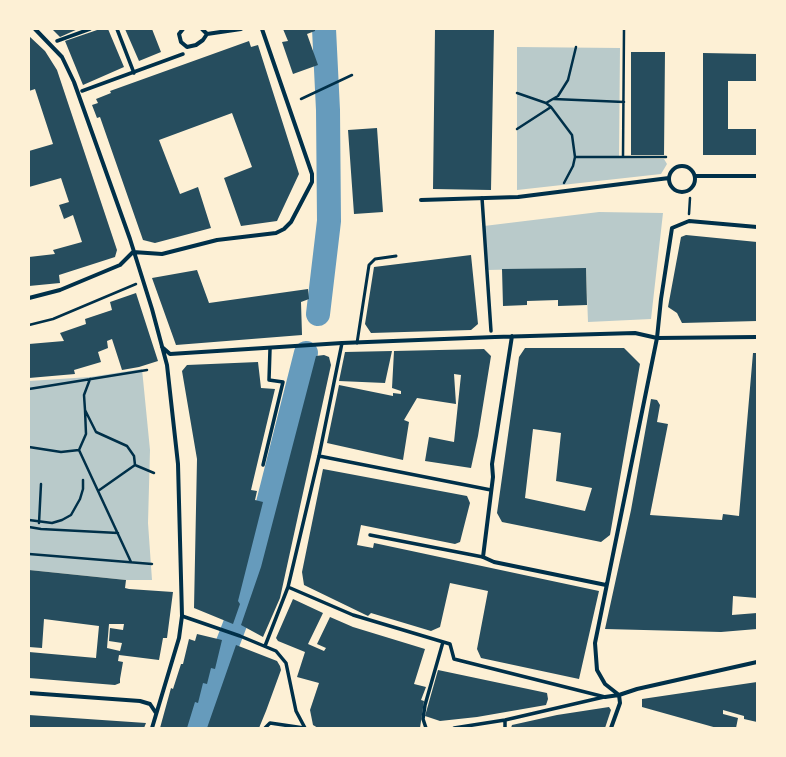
<!DOCTYPE html>
<style>
body{margin:0}
#map{position:relative;width:786px;height:757px;overflow:hidden;background:#fdf0d5;font-family:Jost,sans-serif}
canvas{display:block}
.frame{position:absolute;inset:0;border:30px solid #fdf0d5;pointer-events:none}
</style>
<div id="map">
<canvas width="786" height="757"></canvas>
<div class="frame"></div>
</div>
<script>
const g = document.querySelector('canvas').getContext('2d');
g.lineJoin = 'round';
function fillPath(path, color) { g.fillStyle = color; g.fill(path, 'evenodd'); }
const shape = rows => new Path2D(rows.map(r => 'M' + r).join(''));
function strokePath(path, color, width, dash) { g.strokeStyle = color; g.lineWidth = width; g.lineCap = dash ? 'butt' : 'round'; g.setLineDash(dash || []); g.stroke(path); }
const green = shape([
 [517,47,620,48,619,158,664,159,667,164,661,174,517,190],
 [599,212,663,213,651,319,588,322,586,268,487,270,484,226],
 [142,369,150,450,148,523,152,580,126,580,29,570,29,381,90,377]
]);
const river = shape([
 [318,314,329,221,328,110,324,29],
 [195,728,242,606,306,353]
]);
const building = shape([
 [52,29,78,29,60,37],
 [100,29,108,29,124,67,83,85,65,41],
 [125,29,152,29,161,52,139,61],
 [283,29,315,29,315,31,307,34,318,65,293,74,282,42,288,41],
 [435,29,494,29,491,190,433,189],
 [29,36,45,51,57,70,117,250,115,257,59,275,60,283,29,286,29,257,55,254,53,250,82,242,73,215,64,219,59,205,69,202,61,178,29,187,29,151,53,144,35,89,29,91],
 [249,41,251,47,258,45,299,174,277,221,241,226,224,178,252,167,232,113,159,140,180,194,198,187,211,228,155,243,143,240,100,117,97,118,92,105,98,103,96,99,111,93,110,91],
 [631,52,665,52,664,155,631,155],
 [703,53,757,54,757,81,728,81,728,129,757,129,757,155,703,155],
 [377,128,383,212,354,214,348,130],
 [686,235,757,242,757,321,682,323,677,313,668,307,681,237],
 [471,255,478,324,471,330,371,333,365,324,374,267],
 [586,268,587,305,558,306,558,300,527,301,527,305,503,306,502,269],
 [197,270,209,303,308,289,309,299,301,302,302,335,176,345,152,278],
 [136,293,158,361,139,367,122,370,112,339,107,341,108,348,98,352,101,362,74,370,75,374,29,378,29,344,64,341,60,333,86,324,85,319,112,310,110,302],
 [525,348,624,348,640,364,610,535,601,542,502,522,497,513,519,357],
 [533,429,561,433,556,481,592,488,585,511,525,498],
 [484,349,491,356,478,436,471,468,425,461,429,437,454,442,461,375,454,374,456,404,417,398,404,420,409,422,403,460,327,443,339,385,393,396,393,393,401,394,401,391,392,388,394,351],
 [392,351,385,383,339,381,345,352],
 [753,353,757,353,757,598,733,596,732,615,757,613,757,629,721,632,605,629,631,510,651,399,657,400,660,405,657,422,668,424,650,515,722,520,723,514,739,516],
 [324,355,329,357,331,365,280,598,263,637,241,625,261,567,316,356],
 [258,362,261,388,275,389,251,490,257,491,255,500,263,502,238,601,240,604,233,624,194,608,197,459,182,371,187,365],
 [323,469,467,496,470,503,460,542,455,544,361,525,357,545,373,548,374,543,599,591,579,679,481,658,477,649,488,591,450,583,440,627,431,631,371,613,368,616,304,585,302,572],
 [29,570,126,580,125,588,129,589,173,592,167,638,163,638,159,660,119,655,118,661,123,662,120,679,120,683,115,685,29,678,29,652,96,658,99,626,44,619,42,648,29,647],
 [109,624,124,624,123,630,110,628,109,641,122,643,120,651,107,648],
 [293,599,323,613,308,644,324,651,326,648,317,644,330,617,353,627,425,649,414,684,426,687,421,700,424,701,420,728,318,728,313,725,310,710,319,683,297,677,305,652,278,641,276,638],
 [197,634,222,640,215,669,211,668,207,684,203,683,198,703,195,702,187,728,160,728,171,688,173,689,181,664,183,664,189,639,195,641],
 [236,645,277,661,280,666,281,670,266,711,259,728,207,728],
 [438,670,547,693,548,699,546,705,477,717,440,721,425,716],
 [757,682,757,722,744,719,744,716,723,710,723,714,738,718,736,728,717,728,642,707,642,699],
 [609,707,611,710,605,728,511,728,512,725,557,715],
 [29,715,146,723,144,728,29,728]
]);
const path = shape([
 [517,93,546,103,551,107,572,135,575,157],
 [301,99,352,75],
 [554,99,624,102],
 [546,103,558,96,568,80,576,47],
 [517,129,551,107],
 [623,156,624,29],
 [564,183,573,166,575,157,666,157],
 [689,214,690,198],
 [29,325,53,319,136,284],
 [90,379,84,395,85,410,96,432,127,446,134,456,135,465],
 [29,389,147,370],
 [85,410,86,434,79,450,131,562],
 [29,447,61,452,79,450],
 [135,465,154,473],
 [98,491,135,465],
 [29,520,52,523,62,520,71,515,80,499,83,489,83,480],
 [39,523,41,484],
 [29,527,41,529,118,533],
 [29,554,152,564]
]);
const service = shape([
 [357,343,369,265,375,259,396,256]
]);
const pedestrian = shape([
 [117,29,134,73],
 [57,41,90,29],
 [82,91,183,54],
 [482,198,491,331],
 [319,456,491,490],
 [263,465,283,382,269,380,270,349],
 [370,535,483,557],
 [288,587,353,615,450,644,454,659,605,697],
 [182,616,240,636,276,651,286,663,296,711,305,728],
 [265,646,288,587,319,456,342,343],
 [265,728,270,723,304,728],
 [426,728,423,719,425,705,443,642],
 [454,728,505,720,604,697],
 [505,728,505,720]
]);
const minor = shape([
 [35,29,62,57,74,82,130,239,152,309,167,365,178,464,182,616,179,638,152,728],
 [183,29,179,34,181,42,187,47,196,45,203,40,207,34],
 [202,29,207,34,241,29],
 '669 179a13 13 0 1 1 26 0a13 13 0 1 1-26 0Z',
 [695,176,757,176],
 [421,200,518,197,669,178],
 [29,298,60,290,120,265,133,252,162,254,217,240,276,233,284,229,291,222,312,182,312,174,262,29],
 [512,336,492,464,493,477,483,557,494,562,606,585],
 [162,347,170,354,342,343,495,337,635,333,657,338,757,337],
 [29,693,140,701,150,704,156,713],
 [605,697,619,695,637,689,757,662],
 [611,728,620,703,619,695,605,684,597,670,595,643,657,338,661,299,672,228,689,221,757,227]
]);
fillPath(green, '#b9caca');
strokePath(river, '#669bbc', 24);
fillPath(building, '#264d5e');
strokePath(path, '#003049', 2.5);
strokePath(service, '#003049', 3);
strokePath(pedestrian, '#003049', 3.5);
strokePath(minor, '#003049', 4);
</script>
